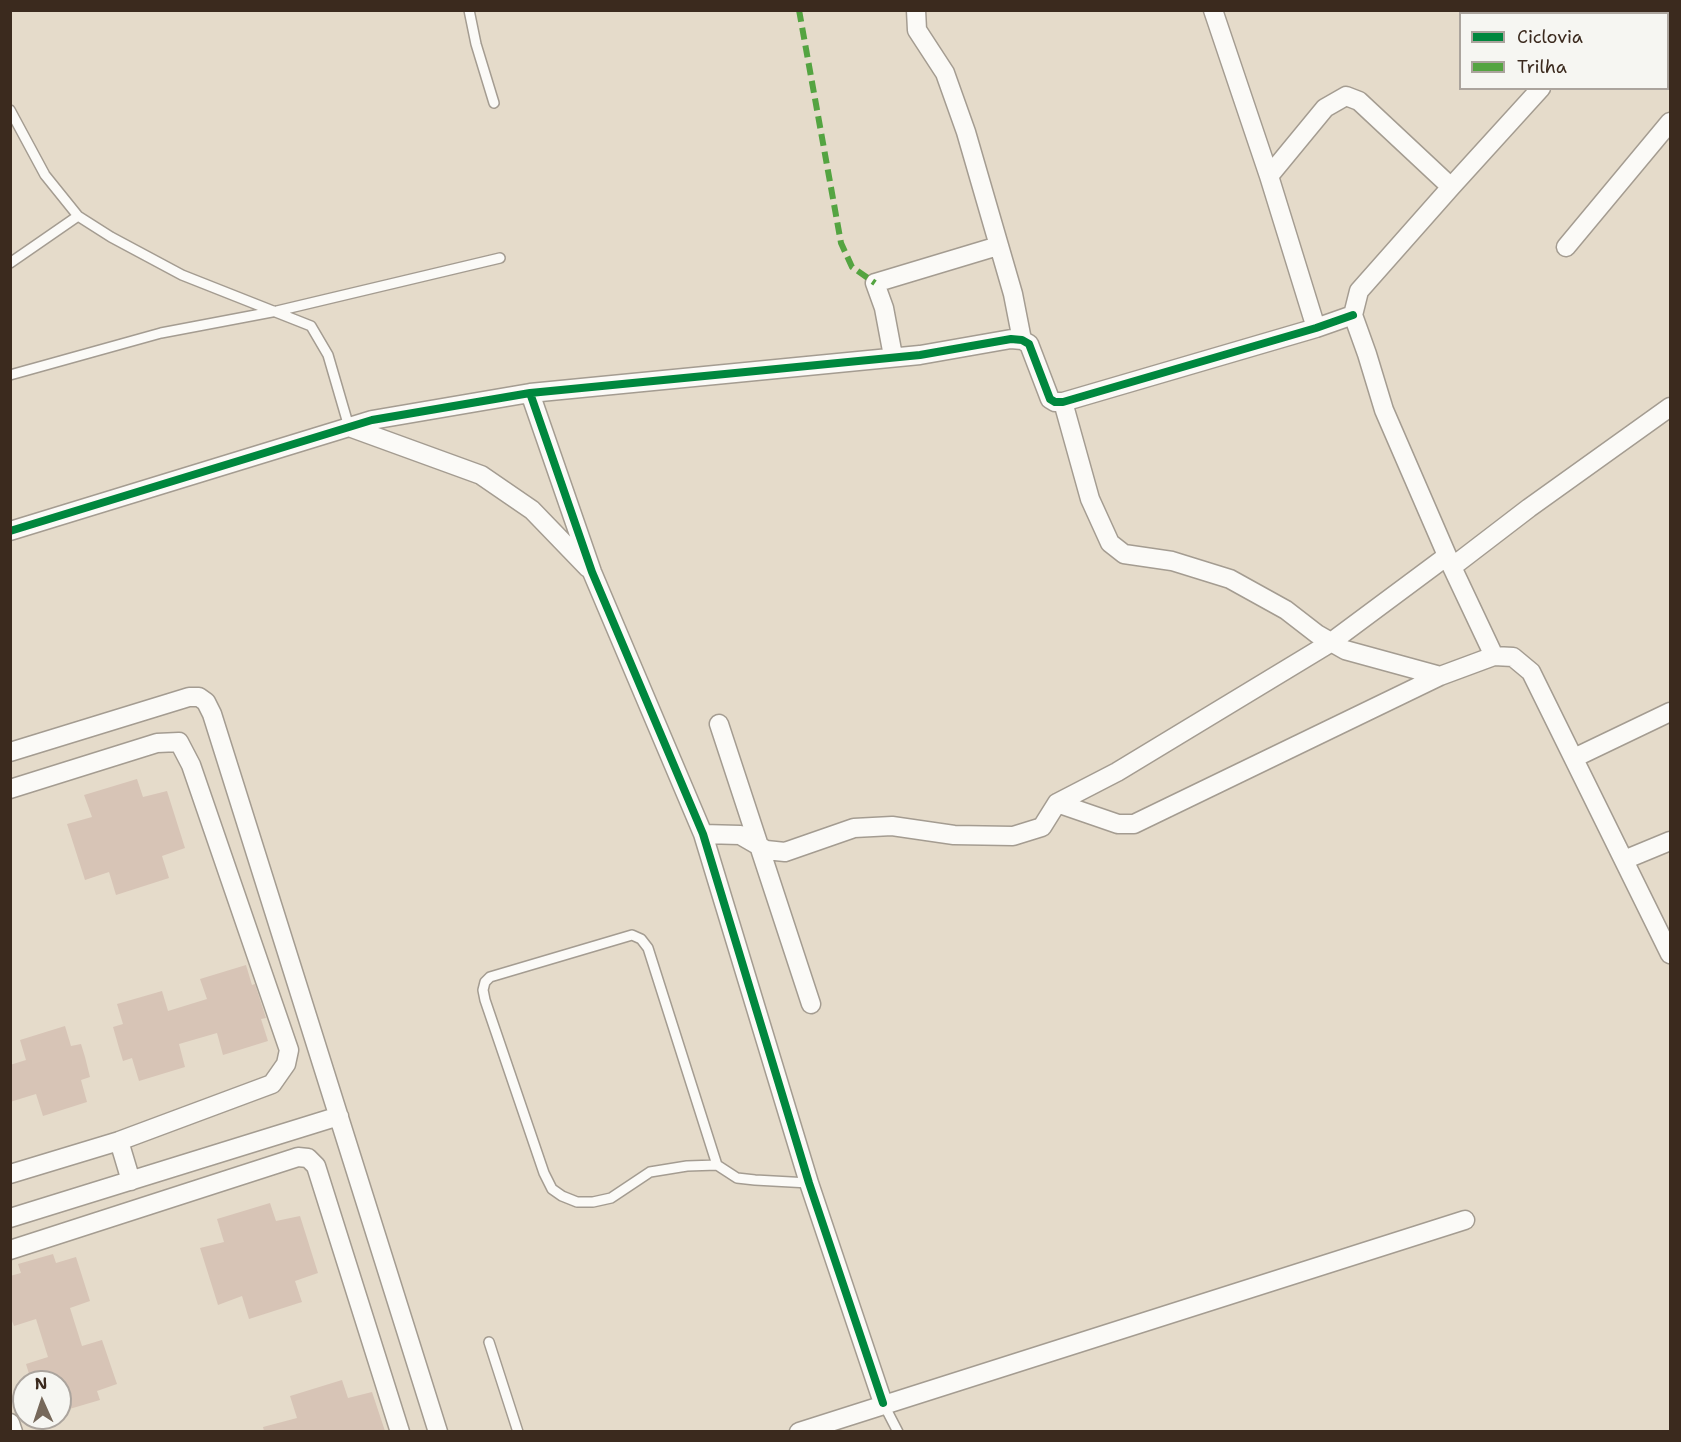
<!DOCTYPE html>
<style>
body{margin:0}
#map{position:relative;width:1681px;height:1442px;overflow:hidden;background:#e5dbca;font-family:"Shantell Sans",sans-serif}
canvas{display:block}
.frame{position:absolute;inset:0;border:12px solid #3b2a1e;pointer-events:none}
.legend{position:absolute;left:1459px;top:12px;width:210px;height:78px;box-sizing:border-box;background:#f6f6f2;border:2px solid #aba49d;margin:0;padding:8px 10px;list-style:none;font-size:18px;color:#3b2a1e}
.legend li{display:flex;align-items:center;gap:12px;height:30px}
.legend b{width:30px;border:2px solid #aba49d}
.north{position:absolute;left:12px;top:1370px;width:60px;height:60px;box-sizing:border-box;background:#f6f6f2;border:2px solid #aba49d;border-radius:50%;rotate:357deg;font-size:16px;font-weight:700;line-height:24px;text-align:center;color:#3b2a1e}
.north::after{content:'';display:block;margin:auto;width:21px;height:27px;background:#76685a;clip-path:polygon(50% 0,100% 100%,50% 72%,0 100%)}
</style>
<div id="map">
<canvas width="1681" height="1442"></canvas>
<div class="frame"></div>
<ul class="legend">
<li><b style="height:8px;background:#00873e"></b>Ciclovia</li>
<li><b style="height:8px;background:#54a441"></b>Trilha</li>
</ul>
<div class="north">N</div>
</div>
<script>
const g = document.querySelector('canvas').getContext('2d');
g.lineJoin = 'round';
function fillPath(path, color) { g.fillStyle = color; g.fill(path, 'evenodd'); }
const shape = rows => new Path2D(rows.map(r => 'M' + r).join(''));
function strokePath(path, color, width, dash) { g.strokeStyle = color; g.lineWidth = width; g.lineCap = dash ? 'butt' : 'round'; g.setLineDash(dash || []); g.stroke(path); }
const building = shape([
 [137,779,143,797,167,791,185,848,162,856,169,878,116,895,109,872,85,880,67,824,92,817,84,795],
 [246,965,252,985,255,984,266,1018,261,1019,268,1041,223,1055,217,1033,179,1044,185,1067,139,1081,132,1058,123,1061,119,1048,113,1027,123,1024,117,1004,162,991,168,1011,207,999,200,979],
 [65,1026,71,1046,81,1044,85,1057,90,1077,81,1080,87,1102,43,1116,36,1094,10,1102,10,1065,26,1060,20,1040],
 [270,1203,276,1221,300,1216,318,1273,295,1281,302,1302,249,1319,242,1296,218,1305,200,1248,224,1242,217,1219],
 [53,1254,56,1263,76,1257,90,1301,70,1308,82,1346,102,1340,117,1384,97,1391,100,1400,66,1410,63,1401,60,1402,60,1382,43,1382,41,1374,30,1377,26,1364,48,1357,36,1319,14,1326,10,1316,10,1276,21,1273,18,1264],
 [342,1380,348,1398,372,1392,385,1431,264,1431,263,1427,297,1418,290,1396]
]);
const lane = shape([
 [469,10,476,44,494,103],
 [10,110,45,175,78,216,111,237,182,275,311,326,328,355,349,427],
 [10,263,78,216],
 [10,375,161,333,277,311,500,258],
 [717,1165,648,948,641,939,632,935,490,977,485,982,483,990,485,1000,544,1173,552,1189,562,1196,577,1202,593,1202,611,1198,650,1172,687,1166,717,1165,737,1178,755,1180,809,1183],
 [489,1342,518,1432],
 [883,1403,898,1432]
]);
const street = shape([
 [916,10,917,30,945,73,966,132,1013,294,1022,340],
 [1213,10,1269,176,1316,328],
 [1609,14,1612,10],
 [1269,176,1325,108,1346,96,1359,101,1451,187],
 [1566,247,1670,122],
 [893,356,884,308,875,283,998,246],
 [530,393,592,572,703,834,809,1183,883,1403],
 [1063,402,1090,499,1110,543,1124,554,1172,561,1230,579,1286,610,1317,634,1345,650,1440,676],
 [349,427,481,475,532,510,588,568],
 [10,531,372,420,530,393,920,355,1011,339,1022,340,1029,344,1050,399,1055,402,1063,402,1316,328,1353,315],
 [1452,567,1384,410,1367,354,1353,315,1359,291,1451,187,1541,88],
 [1494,656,1513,657,1531,672,1670,954],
 [719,724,811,1004],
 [10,752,189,697,199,697,206,702,212,714,438,1432],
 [1574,758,1670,712],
 [10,789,157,743,179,742,191,765,289,1050,286,1064,272,1084,119,1141,10,1174],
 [1057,803,1118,824,1134,824,1440,676,1494,656,1452,567,1529,508,1670,407],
 [703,834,740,835,766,850,785,852,854,828,892,826,954,835,1013,836,1042,827,1057,803,1117,772,1330,643,1447,556],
 [1624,860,1670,841],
 [119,1141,131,1181],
 [10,1218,339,1116],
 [10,1250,298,1157,308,1158,316,1166,400,1432],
 [10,1423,13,1432],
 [799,1432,1465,1220]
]);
const quiet = shape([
 [799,10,841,243,852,267,875,283]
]);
const cycleway = shape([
 [530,393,592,572,703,834,809,1183,883,1403],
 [10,531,372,420,530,393,920,355,1011,339,1022,340,1029,344,1050,399,1055,402,1063,402,1316,328,1353,315]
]);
fillPath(building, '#d7c4b6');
strokePath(lane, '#a49c91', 12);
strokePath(street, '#a49c91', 21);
strokePath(lane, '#fbfaf7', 9);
strokePath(street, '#fbfaf7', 18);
strokePath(quiet, '#54a441', 6, [12, 6]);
strokePath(cycleway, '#00873e', 8);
</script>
